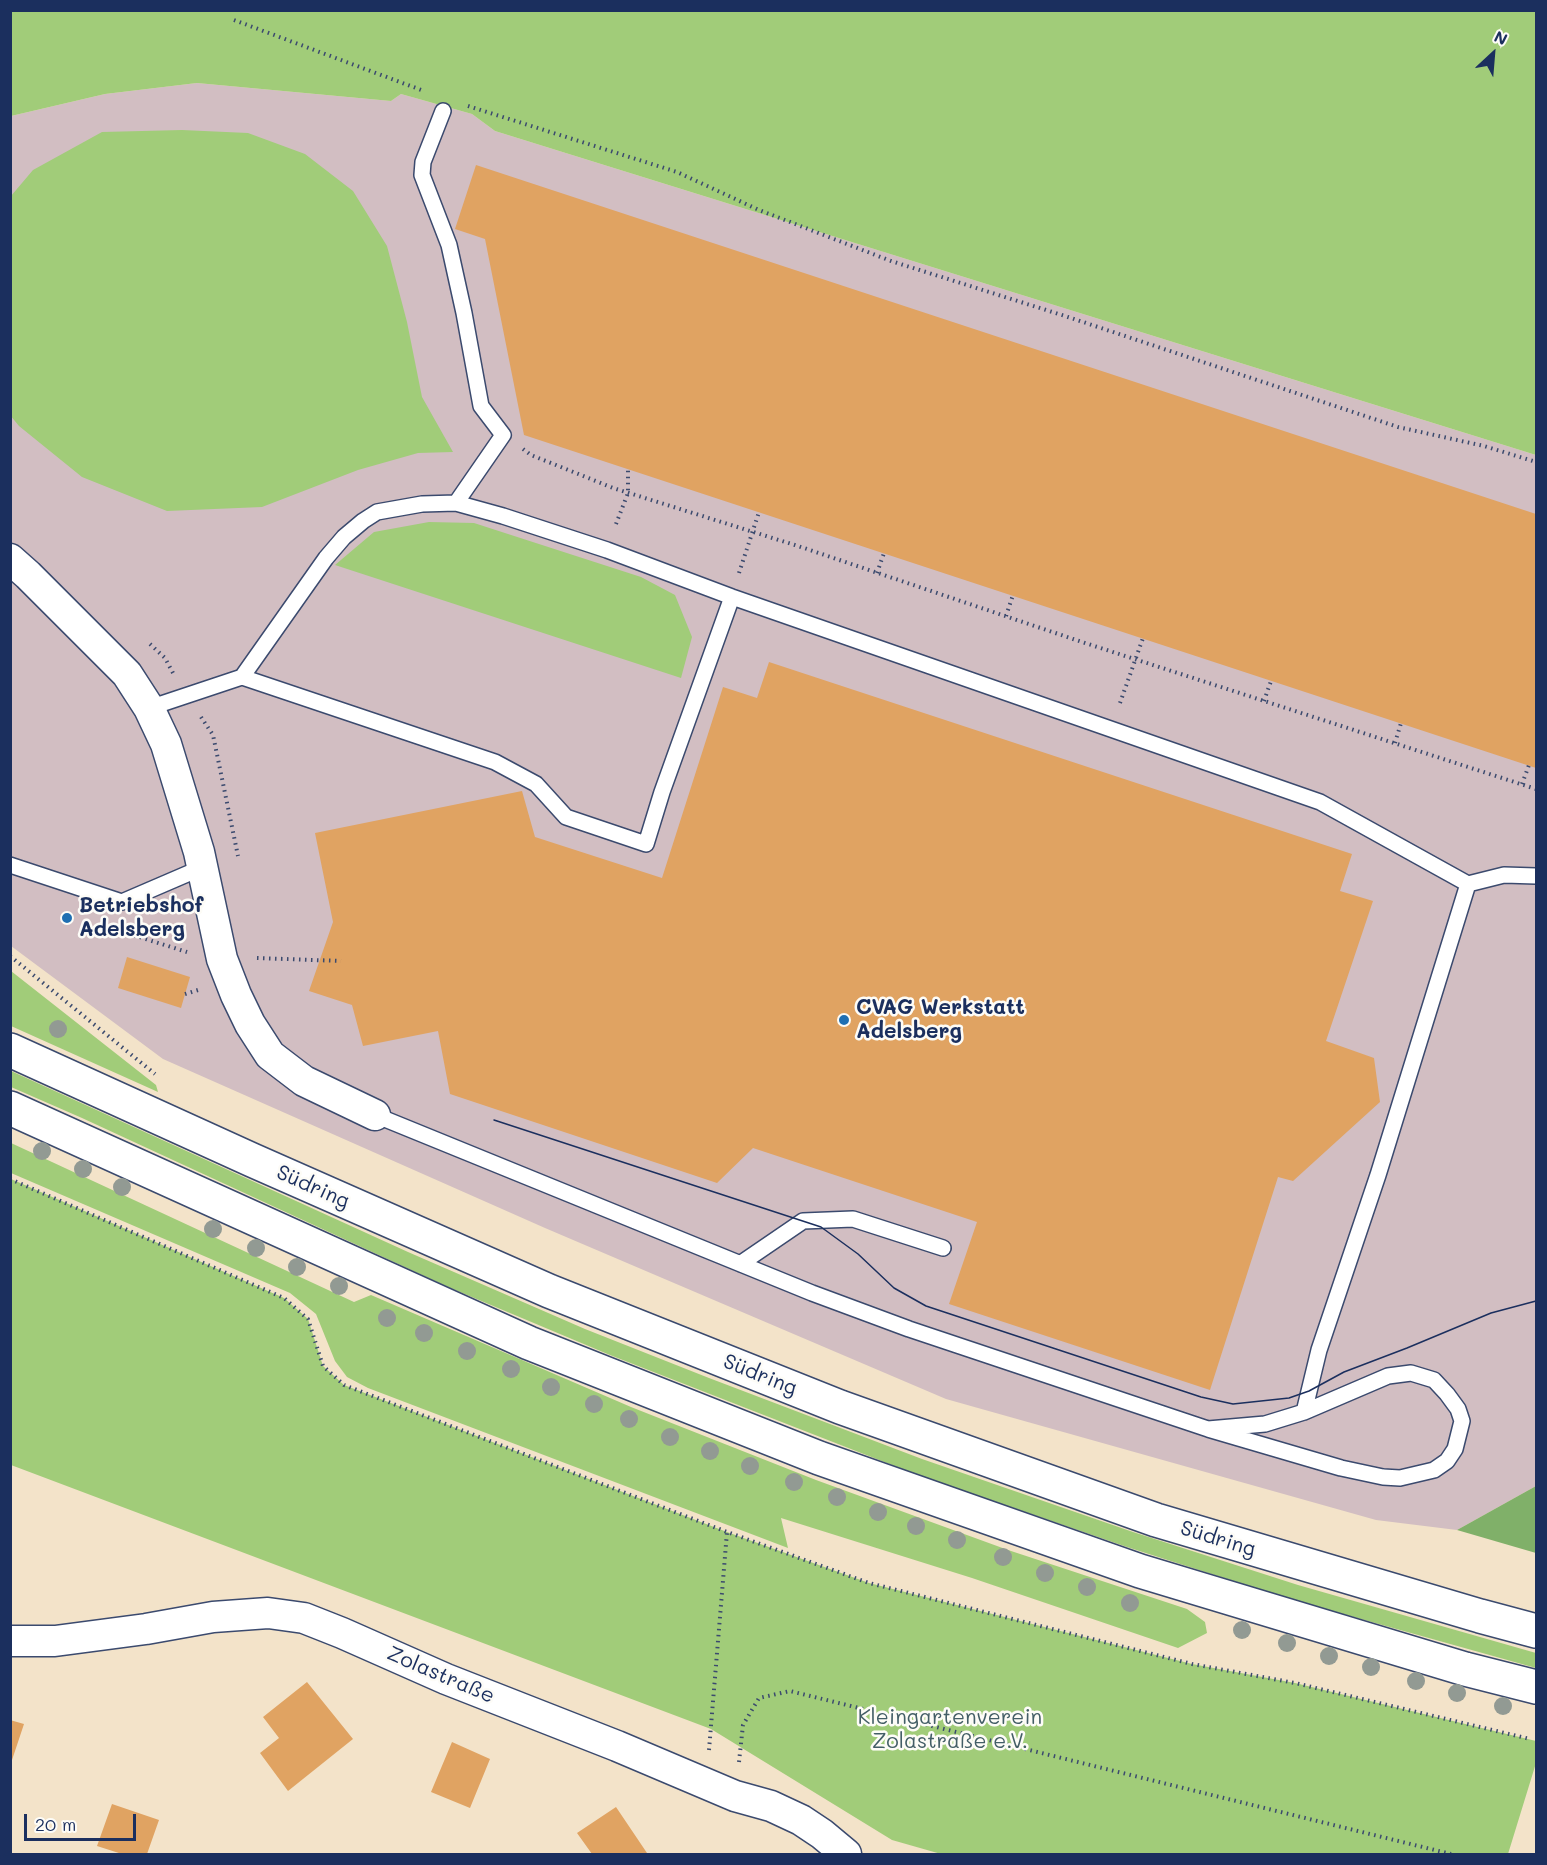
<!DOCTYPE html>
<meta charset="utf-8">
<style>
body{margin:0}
#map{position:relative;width:1547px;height:1865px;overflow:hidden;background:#f3e3c9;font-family:Mali,sans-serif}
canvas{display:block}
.frame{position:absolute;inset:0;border:12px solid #1b2f5e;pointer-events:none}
.north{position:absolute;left:1463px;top:24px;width:60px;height:60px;-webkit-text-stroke:4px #fdfcf7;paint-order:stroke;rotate:26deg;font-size:16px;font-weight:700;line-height:24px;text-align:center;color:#1b2f5e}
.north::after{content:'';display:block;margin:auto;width:21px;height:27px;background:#1b2f5e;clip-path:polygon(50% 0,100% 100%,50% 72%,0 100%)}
.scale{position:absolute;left:24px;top:1814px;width:112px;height:27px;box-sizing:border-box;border:3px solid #1b2f5e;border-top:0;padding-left:8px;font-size:18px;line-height:21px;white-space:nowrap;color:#1b2f5e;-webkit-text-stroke:4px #fdfcf7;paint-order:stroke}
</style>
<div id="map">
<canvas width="1547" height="1865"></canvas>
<div class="frame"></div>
<div class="north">N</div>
<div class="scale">20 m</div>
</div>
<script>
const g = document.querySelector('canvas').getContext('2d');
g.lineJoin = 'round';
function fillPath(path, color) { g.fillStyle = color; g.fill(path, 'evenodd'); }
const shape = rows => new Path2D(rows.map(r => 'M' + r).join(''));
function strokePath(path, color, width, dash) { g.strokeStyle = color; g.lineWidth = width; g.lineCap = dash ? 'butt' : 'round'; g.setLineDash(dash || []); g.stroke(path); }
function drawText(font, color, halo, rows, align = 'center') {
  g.font = font + ' Mali,sans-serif'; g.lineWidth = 5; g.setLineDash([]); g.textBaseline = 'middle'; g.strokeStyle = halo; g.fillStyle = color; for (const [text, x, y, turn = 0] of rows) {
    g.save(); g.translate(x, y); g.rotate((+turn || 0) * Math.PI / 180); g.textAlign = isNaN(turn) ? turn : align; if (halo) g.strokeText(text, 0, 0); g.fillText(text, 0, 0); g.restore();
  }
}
const industrial = shape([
 [197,83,391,101,401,94,472,114,495,131,1536,455,1536,1486,1457,1530,1376,1520,946,1399,545,1228,163,1059,11,946,11,116,105,94]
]);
const green = shape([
 [10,11,1536,11,1536,455,495,131,472,114,401,94,391,101,197,83,105,94,11,116],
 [182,130,248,133,305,154,353,191,387,246,407,322,422,397,453,452,418,453,358,470,262,507,167,511,82,477,19,426,10,415,11,196,33,170,102,132],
 [429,522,474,523,641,577,675,595,692,637,681,678,335,565,374,532],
 [11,971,156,1085,158,1092,11,1026],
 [11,1071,408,1252,585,1329,709,1378,922,1459,1133,1532,1298,1585,1536,1653,1536,1668,1293,1600,1127,1547,915,1474,610,1355,448,1287,82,1118,11,1087],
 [11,1143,354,1302,371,1295,631,1407,816,1480,1008,1550,1187,1609,1205,1622,1207,1633,1178,1648,972,1578,781,1518,788,1548,368,1388,347,1377,335,1361,316,1314,290,1293,11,1173],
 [11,1179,284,1298,308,1319,323,1366,344,1385,727,1532,869,1583,1192,1664,1295,1683,1536,1741,1536,1763,1508,1854,941,1854,892,1840,711,1729,11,1465]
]);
const forest = shape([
 [1536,1486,1536,1553,1457,1530]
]);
const building = shape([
 [476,165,1536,514,1536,768,524,435,485,239,455,229],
 [769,662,1352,854,1340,891,1373,901,1326,1041,1374,1058,1380,1102,1293,1181,1278,1177,1210,1390,949,1304,977,1222,753,1148,717,1183,450,1094,438,1031,363,1046,352,1005,309,991,333,922,315,833,522,791,535,837,662,878,723,687,757,698],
 [127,957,190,977,181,1008,118,988],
 [307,1682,353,1739,288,1791,260,1753,279,1738,263,1717],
 [10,1720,24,1724,11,1763,10,1763],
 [452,1742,490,1759,470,1808,431,1792],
 [112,1804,159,1820,147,1854,122,1854,97,1846],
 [616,1807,647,1853,645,1854,592,1854,577,1833]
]);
const path = shape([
 [234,20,424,91],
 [468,106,677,172,759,210,891,261,1065,316,1398,427,1484,446,1536,462],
 [523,449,531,455,613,488,798,546,1082,642,1536,789],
 [616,524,628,493,628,469],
 [739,573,759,512],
 [877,573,884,553],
 [1006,616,1013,595],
 [150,644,165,658,173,673],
 [1264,701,1271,681],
 [1120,703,1143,638],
 [201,717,213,735,238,856],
 [1395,743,1401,723],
 [1522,784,1529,765],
 [117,930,187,952],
 [10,956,155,1074],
 [257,958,341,961],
 [185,994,198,990],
 [10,1179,284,1298,308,1319,323,1366,344,1385,727,1532,869,1583,1192,1664,1295,1683,1530,1739],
 [709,1750,727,1532],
 [739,1762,743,1725,759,1698,790,1691,1451,1854]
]);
const service = shape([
 [443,111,423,162,422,175,449,245,464,313,481,406,503,435,456,503],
 [242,677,326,558,344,537,363,521,377,512,422,504,456,503,503,516,607,550,732,597,1320,802,1468,884,1504,875,1536,876],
 [149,708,242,677,495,762,536,784,566,817,646,844,662,792,732,597],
 [10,865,122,902,201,868],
 [375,1115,812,1293,909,1329,1208,1429,1341,1468,1383,1477,1400,1478,1434,1470,1447,1461,1455,1449,1462,1421,1458,1409,1447,1394,1434,1380,1411,1373,1388,1376,1304,1412,1265,1424,1208,1429],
 [740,1264,803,1221,853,1219,943,1248],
 [1304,1412,1319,1350,1378,1175,1468,884]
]);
const minor = shape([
 [10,559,28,575,127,674,149,708,166,744,199,852,222,959,236,995,250,1024,270,1055,304,1081,375,1115],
 [10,1641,55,1641,146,1629,213,1617,268,1613,304,1618,342,1633,446,1679,617,1746,735,1796,771,1806,801,1820,822,1834,846,1854]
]);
const primary = shape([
 [10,1050,252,1160,549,1291,840,1407,1156,1520,1480,1616,1536,1631],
 [10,1108,529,1343,819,1458,1140,1571,1465,1669,1536,1687]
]);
const tram = shape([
 [494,1120,821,1227,858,1254,894,1288,926,1306,1201,1397,1233,1404,1289,1398,1309,1391,1344,1372,1407,1348,1491,1313,1536,1301]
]);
const trees = [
 [58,1029],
 [42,1151],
 [83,1169],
 [122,1187],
 [213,1229],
 [256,1248],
 [297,1267],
 [339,1286],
 [387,1318],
 [424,1333],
 [467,1351],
 [511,1369],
 [551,1387],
 [594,1404],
 [629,1419],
 [670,1437],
 [710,1451],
 [750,1466],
 [794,1482],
 [837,1497],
 [878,1512],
 [916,1526],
 [957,1540],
 [1003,1557],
 [1045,1573],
 [1087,1587],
 [1130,1603],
 [1242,1630],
 [1287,1643],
 [1329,1656],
 [1371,1667],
 [1416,1681],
 [1457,1693],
 [1503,1706]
];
const markers = [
 [67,918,6,"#1f6fb2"],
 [844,1020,6,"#1f6fb2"]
];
const poiNames = [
 ["Betriebshof",79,906],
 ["Adelsberg",79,930],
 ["CVAG Werkstatt",856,1008],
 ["Adelsberg",856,1032]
];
const streetNames = [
 ["Südring",313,1187,24],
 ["Südring",760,1375,22],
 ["Südring",1218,1539,17],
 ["Zolastraße",441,1675,23]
];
const parkNames = [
 ["Kleingartenverein",950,1718],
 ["Zolastraße e.V.",950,1742]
];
fillPath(industrial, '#d2bec2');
fillPath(green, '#a1cc79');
fillPath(forest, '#80b069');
fillPath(building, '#e0a362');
strokePath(service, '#3b4a6e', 18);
strokePath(minor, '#3b4a6e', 33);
strokePath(primary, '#3b4a6e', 36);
strokePath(path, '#3b4a6e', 4, [1.5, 4.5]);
strokePath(service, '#fff', 15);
strokePath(minor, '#fff', 30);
strokePath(primary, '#fff', 33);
strokePath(tram, '#1b2f5e', 1.5);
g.fillStyle = '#929a93';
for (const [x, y] of trees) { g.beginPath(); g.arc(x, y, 9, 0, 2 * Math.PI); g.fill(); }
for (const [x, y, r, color] of markers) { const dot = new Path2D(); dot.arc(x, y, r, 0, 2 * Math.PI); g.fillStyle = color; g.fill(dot); strokePath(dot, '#fdfcf7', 2); }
drawText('bold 21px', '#1b2f5e', '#fdfcf7', poiNames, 'left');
drawText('21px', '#1b2f5e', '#fdfcf7', streetNames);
drawText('21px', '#435e66', '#fdfcf7', parkNames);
</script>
